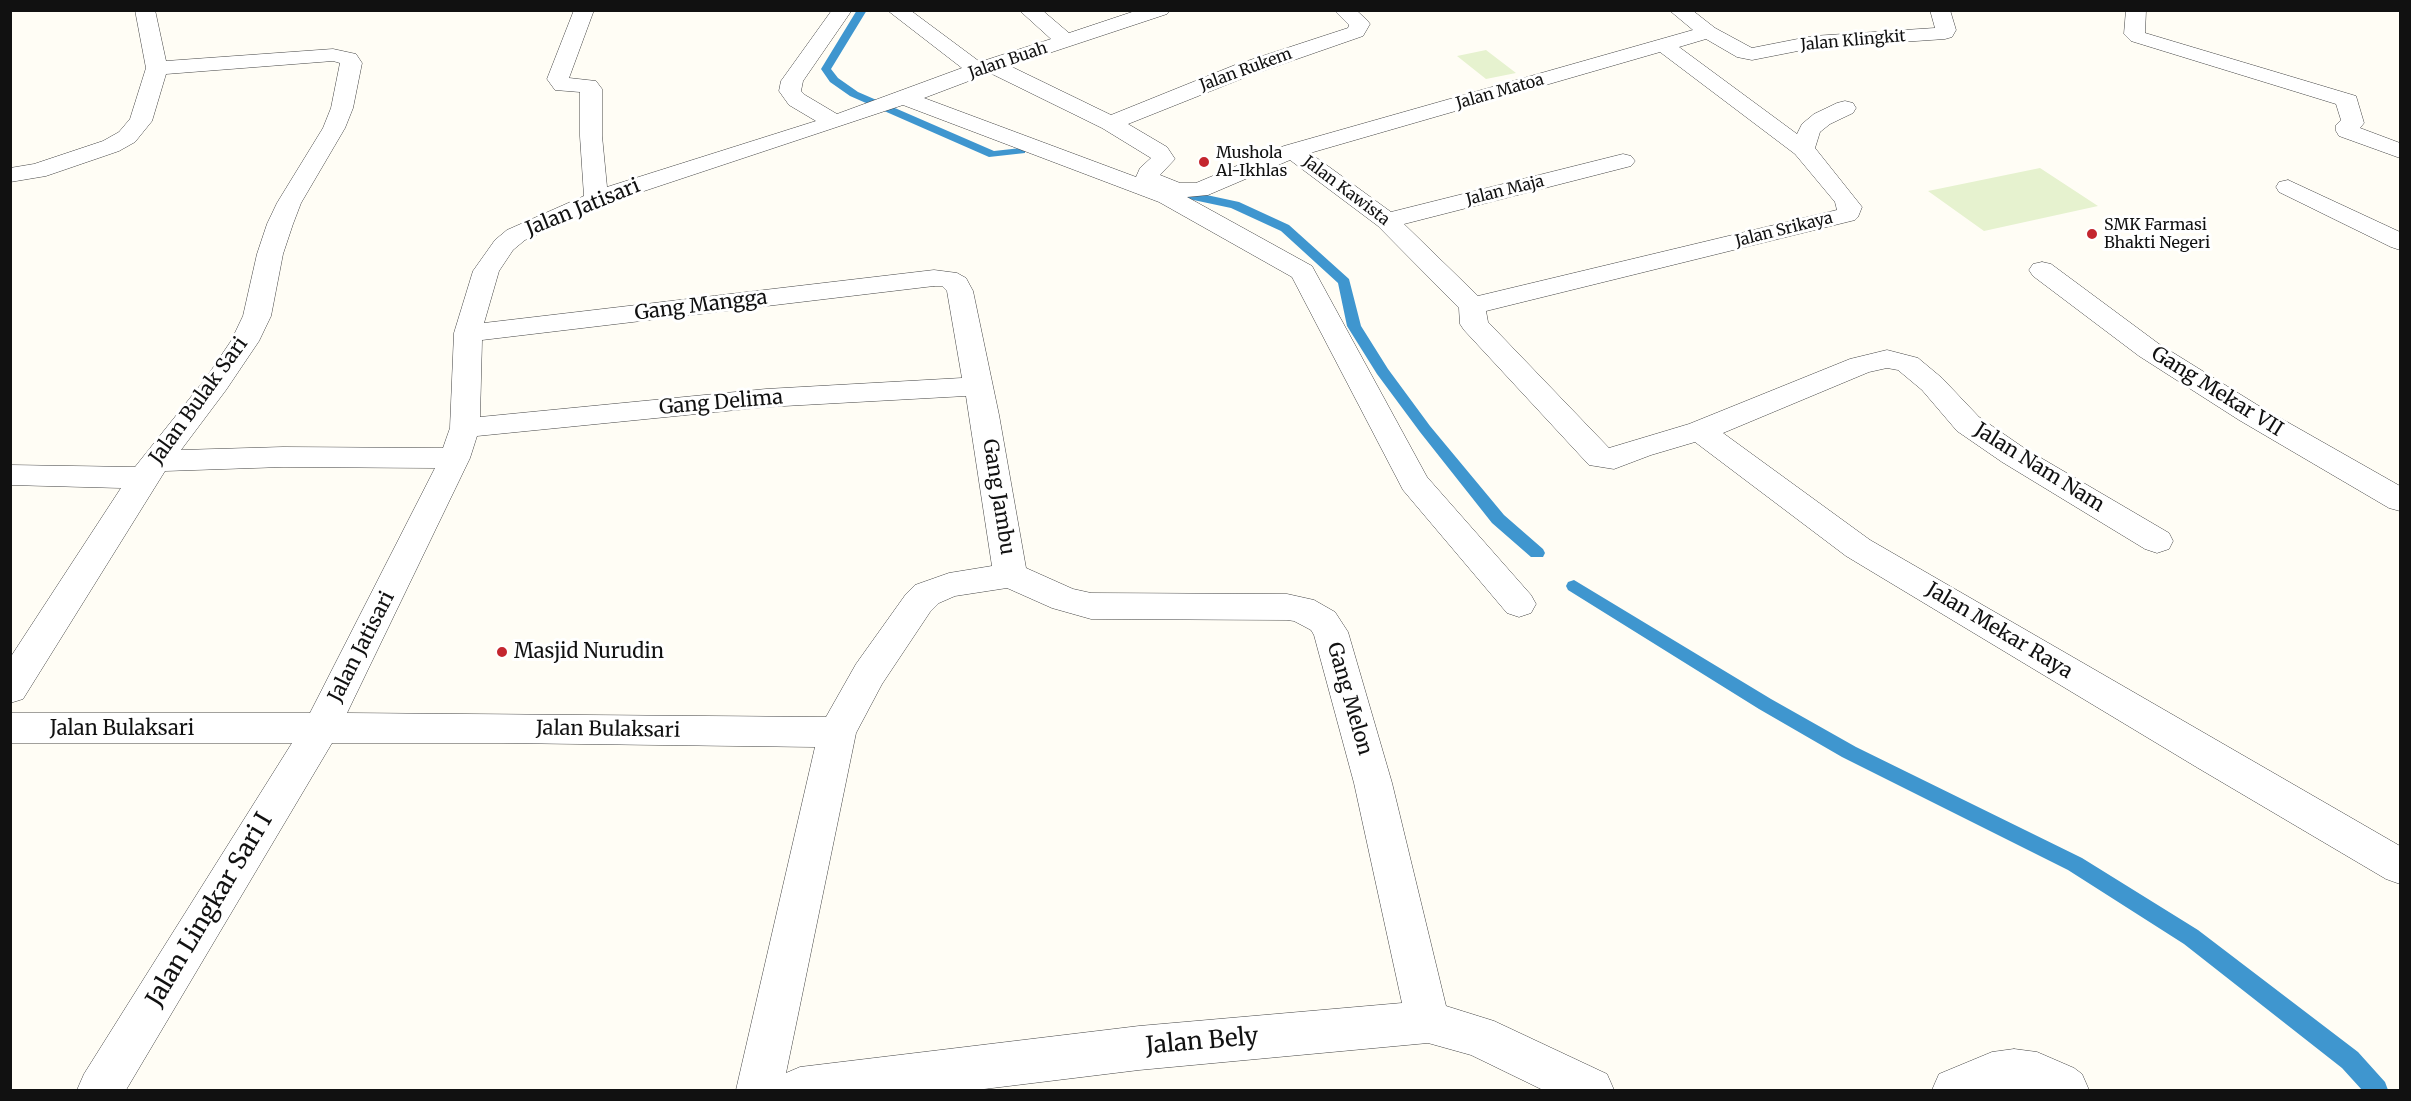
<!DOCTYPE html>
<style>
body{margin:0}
#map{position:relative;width:2411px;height:1101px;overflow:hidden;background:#fffdf5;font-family:Merriweather,serif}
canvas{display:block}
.frame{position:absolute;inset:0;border:12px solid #111;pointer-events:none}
</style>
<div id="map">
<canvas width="2411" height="1101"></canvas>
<div class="frame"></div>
</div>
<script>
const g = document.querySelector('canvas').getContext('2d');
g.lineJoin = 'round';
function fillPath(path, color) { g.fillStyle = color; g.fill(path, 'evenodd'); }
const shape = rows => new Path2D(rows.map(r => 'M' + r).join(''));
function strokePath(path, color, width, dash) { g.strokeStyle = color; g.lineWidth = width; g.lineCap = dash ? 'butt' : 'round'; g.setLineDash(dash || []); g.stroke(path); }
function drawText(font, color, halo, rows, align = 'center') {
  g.font = font + ' Merriweather,serif'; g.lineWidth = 6; g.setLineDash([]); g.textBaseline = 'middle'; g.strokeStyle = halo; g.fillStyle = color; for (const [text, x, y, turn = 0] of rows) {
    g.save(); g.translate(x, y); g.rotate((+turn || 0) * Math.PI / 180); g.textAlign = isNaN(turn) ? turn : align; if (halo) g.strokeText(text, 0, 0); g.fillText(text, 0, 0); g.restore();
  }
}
const pitch = shape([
 [1486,50,1516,73,1486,79,1457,56],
 [2040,168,2098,206,1984,231,1928,191]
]);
const stream = shape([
 [857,10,867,10,831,69,838,78,858,92,994,151,1021,148,1025,149,1025,153,989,157,850,96,830,82,821,69,857,10],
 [1174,188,1239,202,1289,225,1349,279,1361,326,1388,369,1430,426,1504,515,1543,549,1545,553,1543,557,1531,557,1492,523,1420,432,1377,374,1347,326,1338,283,1281,231,1231,208,1170,195,1168,192,1174,188],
 [1574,580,1771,699,1856,747,2082,858,2198,930,2358,1052,2385,1082,2388,1090,2362,1090,2342,1068,2184,944,2068,870,1842,757,1759,709,1568,590,1566,586,1568,582,1574,580]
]);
const minor = shape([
 [135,10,155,10,166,61,333,49,356,54,362,63,353,108,345,128,301,203,293,224,283,254,271,316,259,341,226,390,181,450,283,447,443,448,450,428,454,333,473,271,495,240,507,230,584,196,580,136,580,92,555,90,547,79,574,10,594,10,569,78,596,81,602,89,602,136,607,187,816,121,789,105,779,91,781,81,832,10,852,10,803,81,801,91,805,95,837,114,962,68,887,10,910,10,980,62,1051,39,1019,10,1042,10,1069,33,1138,10,1170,10,1167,14,1010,66,1111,115,1235,65,1348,28,1349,25,1334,10,1356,10,1367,20,1370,24,1363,36,1251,75,1128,124,1167,147,1175,159,1160,175,1180,183,1196,183,1284,146,1693,30,1669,10,1692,10,1715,28,1752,48,1813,36,1935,28,1930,10,1950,10,1956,30,1952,37,1945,39,1813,48,1752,60,1737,57,1706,39,1679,47,1797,134,1802,124,1814,114,1837,103,1845,101,1853,103,1856,108,1853,113,1830,124,1820,132,1815,148,1862,207,1858,217,1855,220,1486,311,1488,322,1609,448,1689,424,1850,359,1887,350,1918,358,1942,378,1979,417,2024,448,2169,533,2173,541,2169,549,2157,553,2145,549,2002,462,1957,431,1922,390,1898,370,1887,368,1869,372,1723,433,1870,540,2400,846,2400,884,2386,879,2198,768,1846,556,1695,442,1651,455,1614,469,1589,465,1464,330,1460,324,1459,308,1378,226,1290,160,1208,195,1187,197,1312,266,1427,477,1531,595,1536,604,1531,613,1519,617,1507,613,1403,490,1292,277,1159,202,903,105,605,204,525,240,513,250,499,271,484,323,934,270,957,273,966,278,973,291,999,415,1026,568,1073,589,1091,593,1287,594,1314,600,1335,612,1348,632,1392,783,1446,1006,1494,1021,1607,1074,1614,1090,1543,1090,1471,1055,1428,1043,1139,1070,976,1090,736,1090,815,747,502,743,332,743,126,1090,77,1090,84,1074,292,743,10,743,10,713,310,713,435,468,283,467,165,471,23,699,10,703,10,658,121,488,10,485,10,465,135,467,206,378,231,341,243,316,257,254,267,224,277,203,323,128,331,108,340,63,333,61,166,74,152,121,135,142,119,151,46,176,10,182,10,168,34,164,103,141,119,132,130,119,146,68,135,10],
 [1660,52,1795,154,1835,202,1837,210,1478,296,1404,224,1631,166,1635,161,1631,156,1623,154,1391,212,1310,153,1660,52],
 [990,73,1102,128,1151,158,1140,168,1136,177,924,98,990,73],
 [934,286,942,286,947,291,962,378,766,389,480,417,482,340,934,286],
 [966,396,992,566,949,573,915,585,906,594,856,664,826,717,347,713,470,458,477,436,766,407,966,396],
 [1007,588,1052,608,1091,619,1287,620,1294,621,1311,630,1314,635,1354,783,1402,1003,1139,1026,800,1067,786,1073,856,733,882,684,930,612,939,603,955,596,1007,588],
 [2126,10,2146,10,2145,33,2356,96,2364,123,2360,128,2400,143,2400,158,2339,136,2336,131,2336,125,2341,120,2336,104,2131,41,2124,34,2126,10],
 [2288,180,2400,232,2400,250,2391,247,2279,192,2276,187,2279,182,2288,180],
 [2042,262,2051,264,2159,344,2259,406,2400,486,2400,511,2389,508,2239,420,2139,356,2033,276,2029,270,2033,264,2042,262],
 [2014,1049,2037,1052,2074,1068,2082,1074,2089,1090,1932,1090,1939,1074,1992,1052,2014,1049]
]);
const markers = [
 [1204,162,6,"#c4262e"],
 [2092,234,6,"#c4262e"],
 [502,652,6,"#c4262e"]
];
const farStreetnames = [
 ["Jalan Klingkit",1853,41,-5],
 ["Jalan Buah",1008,61,-19],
 ["Jalan Rukem",1246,70,-20],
 ["Jalan Matoa",1500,92,-16],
 ["Jalan Kawista",1346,191,37],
 ["Jalan Maja",1505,191,-14],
 ["Jalan Srikaya",1784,230,-14]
];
const farPoinames = [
 ["Mushola",1216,153],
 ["Al-Ikhlas",1216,171],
 ["SMK Farmasi",2104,225],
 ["Bhakti Negeri",2104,243]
];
const streetNames = [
 ["Jalan Jatisari",583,208,-22],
 ["Gang Mangga",701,306,-7],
 ["Gang Mekar VII",2217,392,32],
 ["Jalan Bulak Sari",199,401,-54],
 ["Gang Delima",721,403,-5],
 ["Jalan Nam Nam",2039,468,32],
 ["Gang Jambu",998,497,81],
 ["Jalan Mekar Raya",1999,631,31],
 ["Jalan Jatisari",362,647,-63],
 ["Gang Melon",1349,699,74],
 ["Jalan Bulaksari",122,729],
 ["Jalan Bulaksari",608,730,1]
];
const poiNames = [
 ["Masjid Nurudin",514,652]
];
const nearStreetnames = [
 ["Jalan Lingkar Sari I",210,910,-59],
 ["Jalan Bely",1202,1042,-5]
];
fillPath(pitch, '#e6f2cf');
fillPath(stream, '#3f96cf');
strokePath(minor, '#444', 1);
fillPath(minor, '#fff');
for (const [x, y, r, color] of markers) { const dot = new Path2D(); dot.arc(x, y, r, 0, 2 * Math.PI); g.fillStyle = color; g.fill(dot); strokePath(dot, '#fff', 2); }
drawText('16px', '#111', '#fff', farStreetnames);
drawText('16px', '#111', '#fff', farPoinames, 'left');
drawText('20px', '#111', '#fff', streetNames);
drawText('20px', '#111', '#fff', poiNames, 'left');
drawText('24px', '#111', '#fff', nearStreetnames);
</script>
